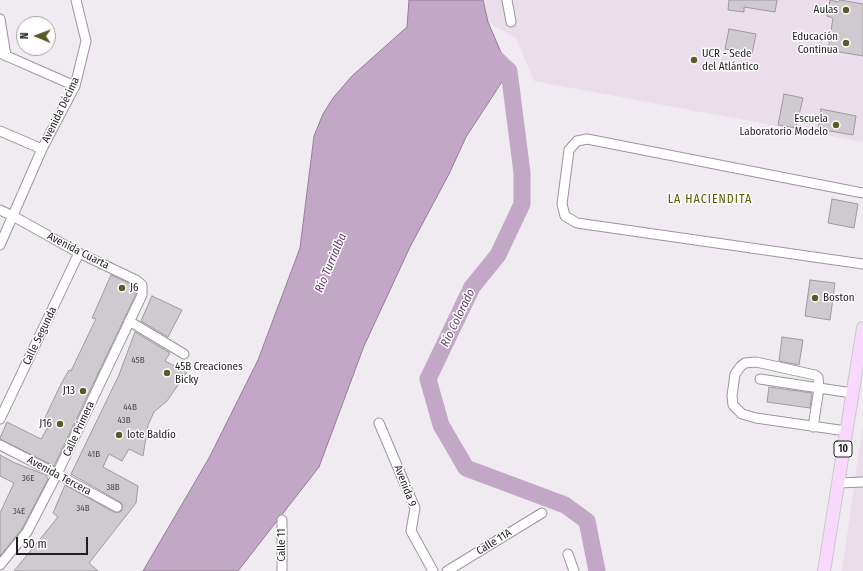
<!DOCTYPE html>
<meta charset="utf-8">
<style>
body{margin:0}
#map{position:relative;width:863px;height:571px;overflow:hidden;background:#f0ebf1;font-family:"Fira Sans Condensed",sans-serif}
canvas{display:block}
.north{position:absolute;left:16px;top:16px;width:40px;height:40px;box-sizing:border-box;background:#fff;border:1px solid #a6a5a6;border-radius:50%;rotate:271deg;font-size:11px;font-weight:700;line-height:16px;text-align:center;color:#201e20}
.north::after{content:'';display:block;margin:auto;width:14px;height:18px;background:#595c2a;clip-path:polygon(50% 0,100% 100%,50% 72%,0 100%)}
.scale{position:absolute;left:16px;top:537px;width:72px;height:18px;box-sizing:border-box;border:2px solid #201e20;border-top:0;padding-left:5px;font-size:12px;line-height:14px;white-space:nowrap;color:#201e20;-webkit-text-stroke:3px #fff;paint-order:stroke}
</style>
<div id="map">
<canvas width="863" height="571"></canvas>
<div class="north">N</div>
<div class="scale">50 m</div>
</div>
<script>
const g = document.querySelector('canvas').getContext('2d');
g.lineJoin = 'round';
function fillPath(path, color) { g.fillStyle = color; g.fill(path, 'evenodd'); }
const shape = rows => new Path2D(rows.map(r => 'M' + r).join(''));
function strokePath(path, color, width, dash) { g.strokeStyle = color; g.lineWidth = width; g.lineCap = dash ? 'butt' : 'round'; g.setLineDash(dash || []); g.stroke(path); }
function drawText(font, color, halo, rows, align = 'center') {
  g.font = font + ' "Fira Sans Condensed",sans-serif'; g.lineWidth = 3; g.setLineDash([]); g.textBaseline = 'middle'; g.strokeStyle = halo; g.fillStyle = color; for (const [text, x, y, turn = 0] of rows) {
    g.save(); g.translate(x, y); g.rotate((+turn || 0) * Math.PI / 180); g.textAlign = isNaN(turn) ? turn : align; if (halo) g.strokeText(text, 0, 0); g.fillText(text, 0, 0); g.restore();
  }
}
const built = shape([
 [483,0,863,0,863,142,534,81,516,38,488,22],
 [863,422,863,571,842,571]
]);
const water = shape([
 [409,0,483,0,488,22,509,71,466,137,449,174,410,247,364,346,319,467,238,571,143,571,209,458,258,360,300,248,314,136,323,114,333,98,352,76,407,27,409,0]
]);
const river = shape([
 [492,55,509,71,522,173,522,204,498,255,472,287,428,379,441,425,466,468,565,505,587,521,597,571]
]);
const building = shape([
 [729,0,777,0,775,12,744,7,744,12,728,10,729,0],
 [830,0,838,2,840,0,863,4,863,56,828,50,833,18,827,16,830,0],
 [729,29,756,34,752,54,725,49,729,29],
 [784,94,803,98,796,128,778,125,784,94],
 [821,109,856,116,853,135,818,129,821,109],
 [832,199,858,204,854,228,828,223,832,199],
 [111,275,133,285,136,288,136,294,54,466,0,439,0,438,7,422,41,439,48,427,42,424,61,384,69,370,71,371,91,329,96,319,92,318,111,275],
 [810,280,835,283,830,320,805,316,810,280],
 [152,296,182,310,168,337,141,321,152,296],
 [135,332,170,353,165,361,187,372,167,401,154,412,148,425,143,456,129,449,122,461,109,454,103,467,138,486,136,503,89,563,98,571,14,571,58,517,53,513,65,485,114,512,120,512,122,510,122,504,120,502,71,474,119,375,135,332],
 [782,337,803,340,799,365,779,361,782,337],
 [769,387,812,393,810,408,767,402,769,387],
 [0,455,15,463,46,475,48,479,22,529,0,556,0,513,14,483,0,476,0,455]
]);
const minor = shape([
 [507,0,511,22],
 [0,19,6,56],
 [0,53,75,86],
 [0,131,42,149],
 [863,193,587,139,577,141,569,150,562,204,565,216,577,223,863,264],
 [0,210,13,216,79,253,136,280,142,285,142,295,57,474,27,532,0,565],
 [0,245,42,149,75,86,86,41,76,0],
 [129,321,184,354],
 [760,379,852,393],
 [0,419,79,253],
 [379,423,415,508,411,531,433,571],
 [813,427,819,388,818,377,815,375,756,362,745,363,741,366,735,374,732,396,733,405,742,414,756,418,846,431],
 [0,445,57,474,117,507],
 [838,483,863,482],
 [282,520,282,571],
 [568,554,574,571],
 [447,571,542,513]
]);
const major = shape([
 [824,571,863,328]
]);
const markers = [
 [846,10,4,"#595c2a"],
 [846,43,4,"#595c2a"],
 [694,60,4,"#595c2a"],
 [836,125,4,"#595c2a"],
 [122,288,4,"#595c2a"],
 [815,298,4,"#595c2a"],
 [167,373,4,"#595c2a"],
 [83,391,4,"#595c2a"],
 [60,424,4,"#595c2a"],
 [119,435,4,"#595c2a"]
];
const numberNames = [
 ["45B",138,360],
 ["44B",130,407],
 ["43B",124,420],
 ["41B",94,454],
 ["36E",28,478],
 ["38B",113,487],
 ["34B",83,508],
 ["34E",19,511]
];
const shields = [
 [843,449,18]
];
const shieldNames = [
 ["10",843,449]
];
const poiNames = [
 ["Aulas",838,10],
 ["Educación",838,37],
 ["Continua",838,50],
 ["UCR - Sede",702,54,"left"],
 ["del Atlántico",702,67,"left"],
 ["Escuela",828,119],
 ["Laboratorio Modelo",828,132],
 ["J6",130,288,"left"],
 ["Boston",823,298,"left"],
 ["45B Creaciones",175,367,"left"],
 ["Bicky",175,380,"left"],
 ["J13",75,391],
 ["J16",52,424],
 ["lote Baldío",127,435,"left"]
];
const streetNames = [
 ["Avenida Décima",61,110,-64],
 ["Avenida Cuarta",78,251,27],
 ["Calle Segunda",40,336,-64],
 ["Calle Primera",79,429,-65],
 ["Avenida Tercera",59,476,28],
 ["Avenida 9",405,486,69],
 ["Calle 11A",494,542,-32],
 ["Calle 11",282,545,-90]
];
const neighbourhoodNames = [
 ["LA HACIENDITA",710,200]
];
const waterNames = [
 ["Río Turrialba",331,263,-67],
 ["Río Colorado",458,318,-64]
];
fillPath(built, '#e9deea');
fillPath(water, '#c3a7c7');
strokePath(water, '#927e95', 1);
strokePath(river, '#c3a7c7', 17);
fillPath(building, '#cfcad0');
strokePath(building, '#9f9aa0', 1);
strokePath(minor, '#9b969c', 11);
strokePath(major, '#c9c9c9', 14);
strokePath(minor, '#fff', 9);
strokePath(major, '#f8d9fd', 12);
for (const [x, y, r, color] of markers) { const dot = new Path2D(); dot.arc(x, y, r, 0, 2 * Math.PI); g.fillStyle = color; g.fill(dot); strokePath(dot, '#fff', 1.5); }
drawText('9px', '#4c494c', null, numberNames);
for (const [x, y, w] of shields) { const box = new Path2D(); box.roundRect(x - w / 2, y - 8, w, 16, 3); g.fillStyle = '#fff'; g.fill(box); strokePath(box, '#201e20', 1); }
drawText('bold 10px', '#201e20', null, shieldNames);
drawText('11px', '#201e20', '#fff', poiNames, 'right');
drawText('11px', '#201e20', '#fff', streetNames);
g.letterSpacing = '1px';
drawText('12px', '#585b00', '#fff', neighbourhoodNames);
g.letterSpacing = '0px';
drawText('italic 12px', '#623c68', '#fff', waterNames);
</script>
